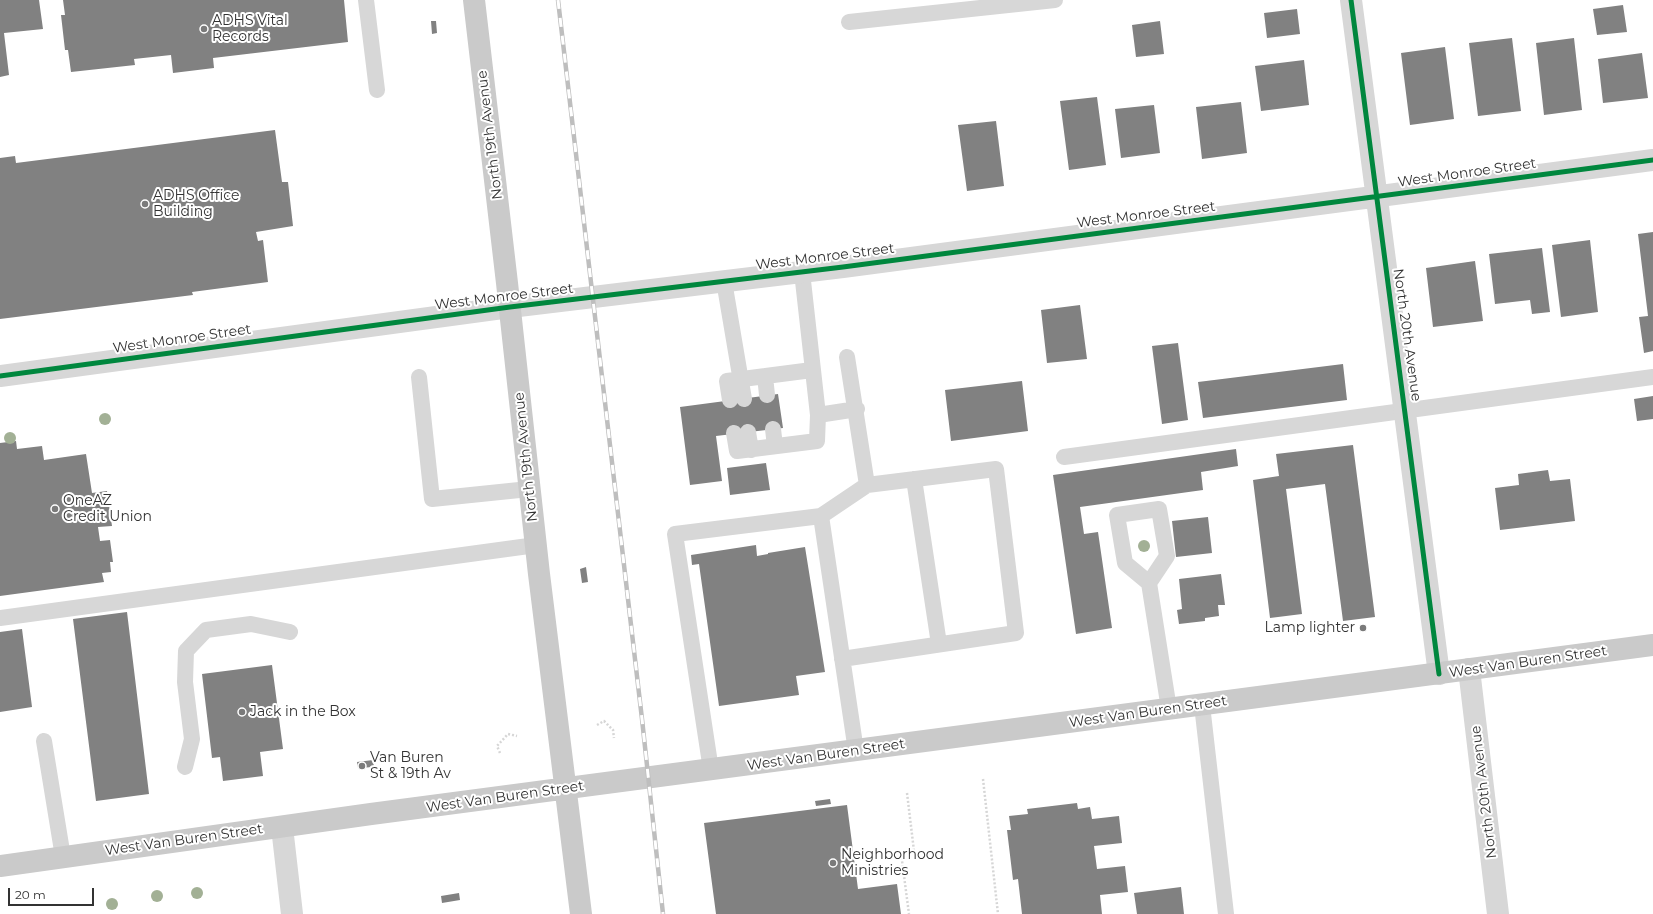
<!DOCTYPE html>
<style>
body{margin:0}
#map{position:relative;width:1653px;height:914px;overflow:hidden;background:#fff;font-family:Montserrat,sans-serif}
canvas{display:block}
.scale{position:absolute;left:8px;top:888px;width:86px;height:18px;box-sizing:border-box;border:2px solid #333;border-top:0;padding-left:5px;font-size:12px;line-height:14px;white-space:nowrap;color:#333;-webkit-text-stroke:3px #fff;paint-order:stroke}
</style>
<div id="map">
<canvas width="1653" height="914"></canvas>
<div class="scale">20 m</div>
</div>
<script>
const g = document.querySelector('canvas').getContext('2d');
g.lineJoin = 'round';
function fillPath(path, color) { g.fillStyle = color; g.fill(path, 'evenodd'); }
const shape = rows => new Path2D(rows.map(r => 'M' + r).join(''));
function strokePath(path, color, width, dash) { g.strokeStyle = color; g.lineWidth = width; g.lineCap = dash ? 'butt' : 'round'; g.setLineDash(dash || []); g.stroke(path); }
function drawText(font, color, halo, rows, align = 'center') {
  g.font = font + ' Montserrat,sans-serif'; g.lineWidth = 4; g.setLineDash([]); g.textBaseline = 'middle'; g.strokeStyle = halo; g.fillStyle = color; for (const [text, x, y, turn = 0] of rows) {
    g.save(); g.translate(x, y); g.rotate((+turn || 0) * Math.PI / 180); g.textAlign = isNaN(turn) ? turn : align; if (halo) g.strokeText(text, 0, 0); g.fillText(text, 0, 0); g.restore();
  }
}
const building = shape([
 [0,0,39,0,43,29,4,33,9,75,0,77],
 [63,0,344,0,348,42,213,58,214,68,173,73,171,55,134,59,135,65,71,72,68,50,65,50,61,15,65,15],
 [1623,5,1627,32,1597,35,1593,9],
 [1297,9,1300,34,1267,38,1264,13],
 [431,21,436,21,437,33,432,34],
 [1160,21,1164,54,1136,57,1132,25],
 [1512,38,1521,111,1478,116,1469,43],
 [1574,38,1582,110,1544,115,1536,43],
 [1445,47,1454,119,1410,125,1401,53],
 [1642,53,1648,98,1603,103,1598,59],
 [1304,60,1309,105,1261,111,1255,66],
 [1097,97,1106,165,1069,170,1060,101],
 [1241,102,1247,153,1202,159,1196,107],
 [1154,105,1160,153,1121,158,1115,109],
 [996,121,1004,186,967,191,958,125],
 [275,130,282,182,288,182,293,226,256,232,258,241,263,240,268,282,192,292,193,295,0,319,0,158,15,156,16,163],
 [1653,232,1653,351,1644,353,1639,317,1648,316,1638,234],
 [1590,240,1598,312,1561,317,1552,245],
 [1542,248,1550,312,1532,314,1530,300,1495,304,1489,254],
 [1475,261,1483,321,1433,327,1426,268],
 [1080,305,1087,359,1047,363,1041,310],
 [1178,343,1188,420,1162,424,1152,346],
 [1343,364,1347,400,1203,418,1198,382],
 [1022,381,1028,431,951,441,945,390],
 [778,394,783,428,716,436,722,481,690,485,680,407],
 [1653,396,1653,419,1637,421,1634,399],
 [16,441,17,449,42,446,44,460,86,454,92,493,107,491,112,526,98,527,100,541,110,540,113,562,110,562,111,572,102,573,104,582,0,596,0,443],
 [1353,445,1375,617,1343,621,1325,484,1286,489,1302,614,1270,618,1253,480,1279,476,1276,454],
 [1236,449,1238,466,1201,472,1203,490,1080,507,1084,534,1098,532,1112,628,1076,634,1053,475],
 [766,463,770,490,730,495,727,468],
 [1548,470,1550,481,1570,479,1575,521,1500,530,1495,488,1519,485,1518,474],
 [1208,517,1212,553,1176,557,1172,521],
 [756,545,757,556,768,554,768,553,805,547,825,672,796,676,799,695,719,706,699,564,692,565,691,555],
 [586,567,588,582,582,583,580,569],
 [1221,574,1225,605,1218,605,1219,616,1205,618,1205,621,1179,624,1177,610,1182,609,1179,579],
 [127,612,149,794,96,801,73,619],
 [22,629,32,707,0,712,0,632],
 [272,665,283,749,260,752,263,776,223,781,220,757,212,758,202,674],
 [373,760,374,767,358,768,357,762],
 [830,799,831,804,816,806,815,801],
 [1077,803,1078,809,1090,807,1092,819,1119,816,1122,843,1094,846,1097,869,1125,866,1128,892,1100,895,1102,914,1022,914,1018,879,1013,880,1007,830,1011,830,1009,816,1028,814,1027,809],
 [847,805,858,889,897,884,901,914,716,914,704,823],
 [1181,887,1184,914,1137,914,1134,893],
 [459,893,460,900,442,903,441,896]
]);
const path = shape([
 [597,725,604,721,613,730,614,738],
 [500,753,497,746,508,734,517,736],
 [983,779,998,914],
 [907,793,914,851,901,853,909,914]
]);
const service = shape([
 [366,0,377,90],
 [849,22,1055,0],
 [724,281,744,399],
 [847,357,867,485],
 [765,376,767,395],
 [419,377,432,499,529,489],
 [730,400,727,381,812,370],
 [818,415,857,409],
 [773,429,775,446],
 [748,432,751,450],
 [734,433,737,451,817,441,818,415,802,272],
 [1064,457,1653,377],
 [914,479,939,644],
 [821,516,867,485,996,469,1016,633,842,659],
 [1149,583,1167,556,1159,509,1117,515,1125,563,1149,583,1169,709],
 [0,618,536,545],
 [1202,705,1226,914],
 [44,741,63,857],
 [185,767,192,739,185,682,186,651,206,630,251,624,290,632],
 [711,770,675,534,821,516,856,751]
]);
const minor = shape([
 [1351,0,1439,674],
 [0,376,510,307,843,267,1653,160],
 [1469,669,1498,914],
 [282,827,292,914]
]);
const primary = shape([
 [474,0,507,283,539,574,581,914],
 [0,866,371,814,1653,645]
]);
const rail = shape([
 [558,0,642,719,663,914]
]);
const cycleway = shape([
 [1351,0,1439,674],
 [0,376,510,307,843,267,1653,160]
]);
const trees = [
 [105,419],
 [10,438],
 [1144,546],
 [197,893],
 [157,896],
 [112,904]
];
const markers = [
 [204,29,4,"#7a7a7a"],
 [145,204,4,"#7a7a7a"],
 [55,509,4,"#7a7a7a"],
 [1363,628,4,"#7a7a7a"],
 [242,712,4,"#7a7a7a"],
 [362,766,4,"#7a7a7a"],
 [833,863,4,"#7a7a7a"]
];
const poiNames = [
 ["ADHS Vital",212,21],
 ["Records",212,37],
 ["ADHS Office",153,196],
 ["Building",153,212],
 ["OneAZ",63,501],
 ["Credit Union",63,517],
 ["Lamp lighter",1355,628,"right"],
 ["Jack in the Box",250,712],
 ["Van Buren",370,758],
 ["St & 19th Av",370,774],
 ["Neighborhood",841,855],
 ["Ministries",841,871]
];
const streetNames = [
 ["North 19th Avenue",490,135,-97],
 ["West Monroe Street",1467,173,-8],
 ["West Monroe Street",1146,215,-7],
 ["West Monroe Street",825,257,-7],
 ["West Monroe Street",504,297,-7],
 ["North 20th Avenue",1407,335,82],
 ["West Monroe Street",182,339,-8],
 ["North 19th Avenue",526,457,-96],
 ["West Van Buren Street",1528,662,-8],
 ["West Van Buren Street",1148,712,-8],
 ["West Van Buren Street",826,755,-8],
 ["North 20th Avenue",1484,792,-97],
 ["West Van Buren Street",505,797,-8],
 ["West Van Buren Street",184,840,-8]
];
fillPath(building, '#818181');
strokePath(path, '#d6d6d6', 2.5, [2, 2]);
strokePath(service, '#d7d7d7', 16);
strokePath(minor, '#d7d7d7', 22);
strokePath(primary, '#cacaca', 22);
strokePath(rail, '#bebebe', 4.5);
strokePath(rail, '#fff', 3, [9]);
strokePath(cycleway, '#00873e', 5);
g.fillStyle = '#a2b095';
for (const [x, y] of trees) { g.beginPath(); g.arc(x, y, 6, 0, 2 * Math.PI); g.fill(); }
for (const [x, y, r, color] of markers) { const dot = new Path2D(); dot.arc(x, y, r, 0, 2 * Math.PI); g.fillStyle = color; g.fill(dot); strokePath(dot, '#fff', 1.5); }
drawText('14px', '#333', '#fff', poiNames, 'left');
drawText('14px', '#333', '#fff', streetNames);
</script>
